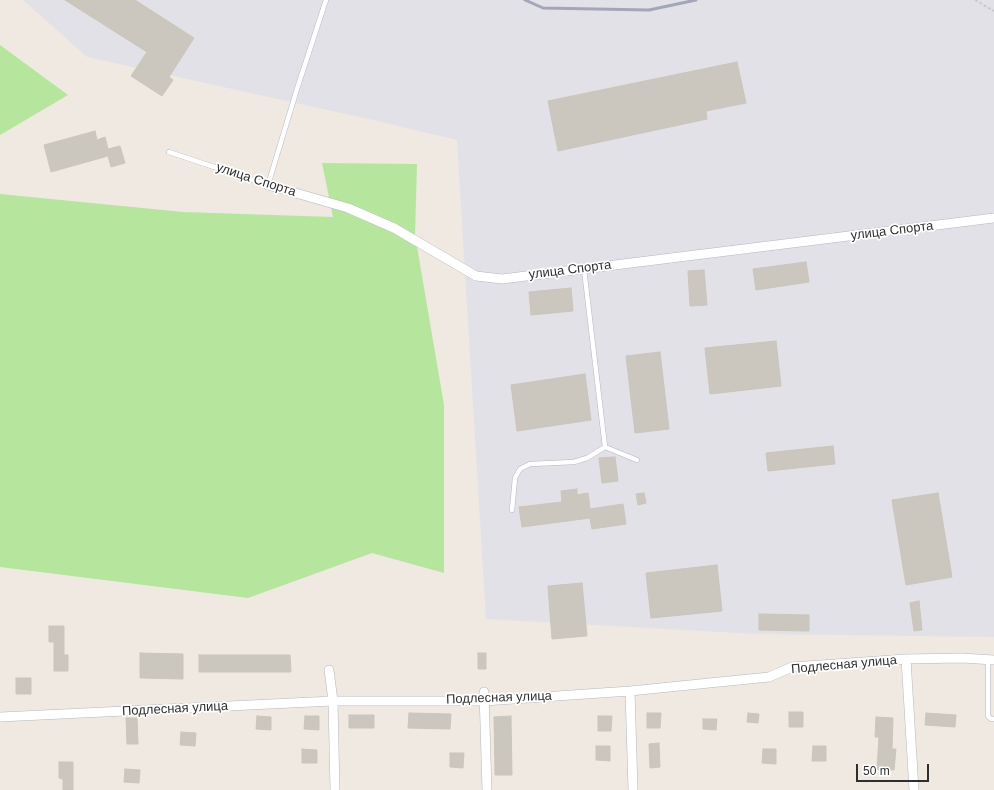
<!DOCTYPE html>
<meta charset="utf-8">
<style>
body{margin:0}
#map{position:relative;width:994px;height:790px;overflow:hidden;background:#efe9e1;font-family:Helvetica,sans-serif}
canvas{display:block}
.scale{position:absolute;left:856px;top:764px;width:73px;height:18px;box-sizing:border-box;border:2px solid #2e2e2e;border-top:0;padding-left:5px;font-size:12px;line-height:14px;white-space:nowrap;color:#2e2e2e;-webkit-text-stroke:3px #fff;paint-order:stroke}
</style>
<div id="map">
<canvas width="994" height="790"></canvas>
<div class="scale">50 m</div>
</div>
<script>
const g = document.querySelector('canvas').getContext('2d');
g.lineJoin = 'round';
function fillPath(path, color) { g.fillStyle = color; g.fill(path, 'evenodd'); }
const shape = rows => new Path2D(rows.map(r => 'M' + r).join(''));
function strokePath(path, color, width, dash) { g.strokeStyle = color; g.lineWidth = width; g.lineCap = dash ? 'butt' : 'round'; g.setLineDash(dash || []); g.stroke(path); }
function drawText(font, color, halo, rows, align = 'center') {
  g.font = font + ' Helvetica,sans-serif'; g.lineWidth = 3.5; g.setLineDash([]); g.textBaseline = 'middle'; g.strokeStyle = halo; g.fillStyle = color; for (const [text, x, y, turn = 0] of rows) {
    g.save(); g.translate(x, y); g.rotate((+turn || 0) * Math.PI / 180); g.textAlign = isNaN(turn) ? turn : align; if (halo) g.strokeText(text, 0, 0); g.fillText(text, 0, 0); g.restore();
  }
}
const industrial = shape([
 [23,0,994,0,994,637,756,634,486,619,457,140,373,120,87,57]
]);
const green = shape([
 [0,45,68,95,0,135],
 [322,163,417,164,415,235,444,405,444,573,372,553,248,598,0,567,0,194,183,212,333,217]
]);
const building = shape([
 [65,0,135,0,194,38,169,77,173,80,162,96,131,76,147,52,65,0],
 [737,62,746,103,706,111,707,119,558,151,548,101,737,62],
 [95,131,97,140,105,137,108,149,120,146,125,163,111,167,108,156,51,172,44,145,95,131],
 [806,262,809,282,756,290,753,269,806,262],
 [704,270,707,305,690,306,688,271,704,270],
 [571,288,573,311,531,315,529,292,571,288],
 [776,341,781,386,710,394,705,348,776,341],
 [660,352,669,429,635,433,626,356,660,352],
 [585,374,591,420,517,431,511,385,585,374],
 [833,446,835,464,768,471,766,453,833,446],
 [615,457,618,481,602,483,599,458,615,457],
 [577,489,577,495,588,493,590,509,623,504,626,524,592,529,590,518,522,527,519,507,562,502,561,491,577,489],
 [644,493,646,503,638,505,636,494,644,493],
 [938,493,952,577,906,585,892,500,938,493],
 [717,565,722,611,651,618,646,573,717,565],
 [582,583,587,636,552,639,548,586,582,583],
 [919,601,922,630,914,631,910,603,919,601],
 [759,614,809,615,809,631,759,630,759,614],
 [49,626,64,626,64,655,68,655,68,671,54,671,54,642,49,642,49,626],
 [140,653,183,654,183,679,140,678,140,653],
 [478,653,486,653,486,669,478,669,478,653],
 [199,655,290,655,291,672,199,672,199,655],
 [16,678,31,678,31,694,16,694,16,678],
 [789,712,803,712,803,727,789,727,789,712],
 [409,713,451,714,450,729,408,728,409,713],
 [647,713,661,713,660,728,647,728,647,713],
 [748,713,759,714,758,723,747,722,748,713],
 [926,713,956,715,955,727,925,725,926,713],
 [349,715,374,715,374,728,349,728,349,715],
 [257,716,271,717,271,730,256,729,257,716],
 [305,716,319,716,319,730,304,729,305,716],
 [511,716,512,775,495,775,494,717,511,716],
 [598,716,612,716,611,731,598,731,598,716],
 [876,717,893,718,892,749,896,749,894,770,877,769,879,737,875,737,876,717],
 [126,718,137,718,138,744,127,744,126,718],
 [703,719,717,719,716,730,703,729,703,719],
 [181,732,196,733,195,746,180,745,181,732],
 [659,743,660,767,650,768,649,744,659,743],
 [596,746,610,746,610,761,596,760,596,746],
 [813,746,826,746,826,761,812,761,813,746],
 [302,749,317,750,317,763,302,763,302,749],
 [763,749,776,749,776,764,762,763,763,749],
 [450,753,464,753,463,768,450,767,450,753],
 [59,762,73,762,73,790,63,790,63,779,59,778,59,762],
 [125,769,140,770,139,783,124,782,125,769]
]);
const path = shape([
 [975,0,994,11]
]);
const service = shape([
 [169,152,268,185,297,89,326,0],
 [584,269,605,447],
 [512,510,515,478,520,469,530,464,574,462,587,458,605,447,637,460],
 [988,659,988,716,991,719,994,719]
]);
const minor = shape([
 [268,185,348,208,394,228,476,276,502,279,994,218],
 [906,659,914,790],
 [329,670,333,701,335,790],
 [630,691,633,790],
 [484,692,487,790],
 [0,717,333,701,484,701,630,691,769,677,792,667,906,659,962,658,994,660]
]);
const rail = shape([
 [525,0,543,8,649,10,696,0]
]);
const streetNames = [
 ["улица Спорта",256,180,18],
 ["улица Спорта",892,231,-7],
 ["улица Спорта",570,270,-7],
 ["Подлесная улица",844,665,-5],
 ["Подлесная улица",499,698,-2],
 ["Подлесная улица",175,709,-3]
];
fillPath(industrial, '#e3e1e8');
fillPath(green, '#b6e59e');
fillPath(building, '#cbc7bf');
strokePath(building, '#cbc5ba', 1);
strokePath(service, '#b4b7c1', 5.5);
strokePath(minor, '#b4b7c1', 10);
strokePath(path, '#c9c9c9', 2, [3, 2]);
strokePath(service, '#fff', 4.5);
strokePath(minor, '#fff', 9);
strokePath(rail, '#a3a6b8', 3);
drawText('13px', '#2e2e2e', '#fff', streetNames);
</script>
